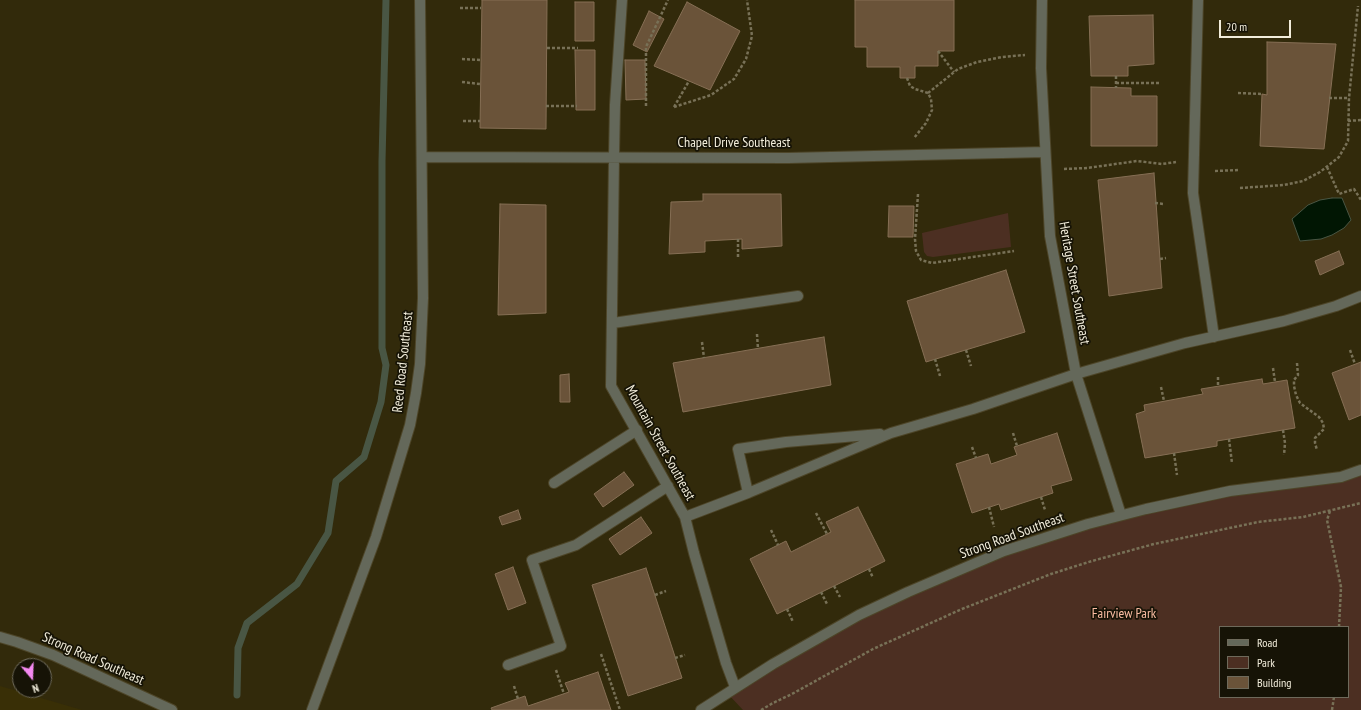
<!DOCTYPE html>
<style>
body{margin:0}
#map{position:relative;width:1361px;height:710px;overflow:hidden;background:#322a0b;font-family:"PT Sans Narrow",sans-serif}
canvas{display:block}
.legend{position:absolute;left:1219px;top:626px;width:130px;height:72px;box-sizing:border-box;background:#161306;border:1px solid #6e6a5b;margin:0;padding:5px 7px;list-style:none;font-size:12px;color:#f2eddb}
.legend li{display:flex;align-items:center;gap:8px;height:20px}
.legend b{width:20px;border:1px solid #6e6a5b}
.north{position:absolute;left:12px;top:658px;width:40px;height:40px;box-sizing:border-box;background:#161306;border:1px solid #6e6a5b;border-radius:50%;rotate:161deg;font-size:11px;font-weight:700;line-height:16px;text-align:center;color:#f2eddb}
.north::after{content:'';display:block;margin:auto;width:14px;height:18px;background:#f489f1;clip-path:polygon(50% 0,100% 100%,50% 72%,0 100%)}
.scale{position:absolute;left:1219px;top:20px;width:72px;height:18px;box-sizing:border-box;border:2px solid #f2eddb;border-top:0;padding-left:5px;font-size:12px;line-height:14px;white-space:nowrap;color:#f2eddb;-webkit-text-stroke:3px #161306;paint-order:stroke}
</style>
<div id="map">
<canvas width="1361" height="710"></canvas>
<ul class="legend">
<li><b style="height:5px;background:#64685a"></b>Road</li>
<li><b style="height:11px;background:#4c2f22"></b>Park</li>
<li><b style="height:11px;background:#6a5339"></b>Building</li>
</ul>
<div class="north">N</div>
<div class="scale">20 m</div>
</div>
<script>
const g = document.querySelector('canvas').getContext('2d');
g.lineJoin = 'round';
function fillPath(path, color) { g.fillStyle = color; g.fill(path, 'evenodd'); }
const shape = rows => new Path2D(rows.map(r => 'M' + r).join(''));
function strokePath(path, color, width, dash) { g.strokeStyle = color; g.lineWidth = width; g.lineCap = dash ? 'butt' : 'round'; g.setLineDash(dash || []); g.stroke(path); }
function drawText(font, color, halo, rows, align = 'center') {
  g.font = font + ' "PT Sans Narrow",sans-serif'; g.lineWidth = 3.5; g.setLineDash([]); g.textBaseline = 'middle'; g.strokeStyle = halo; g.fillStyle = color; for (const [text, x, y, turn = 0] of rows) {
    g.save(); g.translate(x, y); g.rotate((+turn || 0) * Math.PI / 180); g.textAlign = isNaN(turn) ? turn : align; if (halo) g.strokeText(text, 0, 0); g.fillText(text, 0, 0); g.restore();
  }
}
const built = shape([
 [0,686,82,710,0,710]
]);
const green = shape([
 [1008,213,1011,247,933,257,927,256,924,252,922,233],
 [1361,470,1361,710,743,710,727,693,908,592,1088,524],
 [1220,627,1348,627,1348,697,1220,697]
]);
const water = shape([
 [1332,198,1342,198,1351,220,1344,228,1332,235,1321,239,1300,241,1292,219,1308,205,1320,200,1332,198]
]);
const stream = shape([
 [237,695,238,648,247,623,297,584,328,533,336,481,364,457,381,402,386,365,382,348,382,161,386,0]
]);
const building = shape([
 [482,0,547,0,546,129,480,128,482,0],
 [855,0,954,0,954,51,938,51,938,66,915,66,915,78,900,78,900,67,867,67,867,47,855,47,855,0],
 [575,2,594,2,594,41,575,41,575,2],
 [687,2,740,31,710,90,654,66,687,2],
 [649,11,664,19,647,52,633,45,649,11],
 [1153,15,1154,64,1128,66,1128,76,1091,76,1089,16,1153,15],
 [1267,42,1336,44,1324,149,1260,146,1262,94,1267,95,1267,42],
 [575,50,595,50,595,110,576,110,575,50],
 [625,60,645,60,646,99,626,100,625,60],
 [1091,87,1131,88,1131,96,1157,96,1157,146,1091,146,1091,87],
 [1154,173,1162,288,1109,296,1098,180,1154,173],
 [703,194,781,194,782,246,742,249,742,239,705,241,705,252,669,254,671,202,703,201,703,194],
 [500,204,546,205,546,313,498,315,500,204],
 [889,206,914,206,913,237,888,237,889,206],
 [1339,251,1344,264,1320,275,1315,261,1339,251],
 [1006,270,1025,332,926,362,907,301,1006,270],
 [824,337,831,385,683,412,673,363,824,337],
 [1361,362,1361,415,1349,420,1332,373,1361,362],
 [569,374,570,402,560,402,560,375,569,374],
 [1262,379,1263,384,1287,380,1295,428,1217,441,1217,446,1145,458,1136,414,1145,411,1144,405,1203,394,1201,389,1262,379],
 [1057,433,1072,480,1051,486,1053,493,1001,510,999,504,972,513,956,464,988,454,991,464,1017,455,1014,447,1057,433],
 [624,472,634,485,603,507,594,494,624,472],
 [858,507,885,561,777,614,750,559,786,541,791,552,831,532,826,522,858,507],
 [518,510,521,519,502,525,499,517,518,510],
 [641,517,652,533,620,555,609,539,641,517],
 [513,567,526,603,508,610,495,574,513,567],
 [646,568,682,678,628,696,592,585,646,568],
 [598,672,611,710,492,710,491,708,525,696,528,706,569,692,565,683,598,672]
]);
const path = shape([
 [460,8,481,8],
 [547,48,578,48],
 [938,51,954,72],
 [462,59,481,60],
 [1116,76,1116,88],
 [907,78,910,86,915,89,928,93,931,99,932,110,926,123,914,138],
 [462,82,480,84],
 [1116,83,1159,83],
 [928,93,958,69,977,62,1002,57,1025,55],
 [1238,93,1262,94],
 [1329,98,1349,98],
 [546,106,577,106],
 [646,106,646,47,668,0],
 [674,107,711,95,734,79,746,59,752,36,747,0],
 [674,107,689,81],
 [463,121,480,121],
 [1348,121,1361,120],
 [1327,167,1339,194,1354,189,1361,200],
 [1064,169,1087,168,1137,161,1162,164,1176,162],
 [1215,171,1239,170],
 [1240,188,1284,185,1303,181,1320,172,1339,157,1348,141,1349,98,1358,6],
 [918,194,915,239,916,251,921,260,932,263,1014,251],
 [1155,203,1164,204],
 [738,239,738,258],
 [1160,259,1166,258],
 [757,334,758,349],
 [702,342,704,358],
 [966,350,971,366],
 [1350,350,1355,364],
 [935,359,940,376],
 [1297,363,1298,375,1294,380,1294,386,1296,395,1300,403,1319,417,1323,423,1324,429,1315,438,1315,443,1317,450],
 [1273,368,1275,382],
 [1218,377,1218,386],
 [1161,387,1164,401],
 [1283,430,1285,443,1284,455],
 [1013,433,1017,446],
 [1229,439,1232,463],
 [972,447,976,458],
 [1174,453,1177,475],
 [1041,497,1045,510],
 [989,507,994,527],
 [1330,511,1327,520,1341,587,1339,627],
 [816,513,827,534],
 [771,530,778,545],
 [869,569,873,578],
 [834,586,840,597],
 [821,592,827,604],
 [655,595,666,591],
 [787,609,793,622],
 [601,654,620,710],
 [675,658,685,655],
 [556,670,564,694],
 [514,686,518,699],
 [761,710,773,703,792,694,873,649,962,609,1051,574,1092,561,1154,544,1258,522,1303,517,1361,503],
 [1332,710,1334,697]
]);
const minor = shape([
 [622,0,615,105,614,157,611,386,685,517,694,553,726,663,735,687],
 [1042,0,1041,68,1050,236,1076,374,1121,515],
 [1198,0,1193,193,1214,337],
 [422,157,788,158,1045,152],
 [613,323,798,296],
 [554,483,637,430],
 [748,493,738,449,786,442,880,434],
 [685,517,748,493,891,433,973,409,1076,374,1185,343,1284,321,1336,306,1361,296],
 [0,637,17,642,53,655,172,710],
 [508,665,561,646,532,560,576,545,668,486],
 [312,710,376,537,410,425,416,393,420,364,423,298,420,0],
 [701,710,773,664,859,615,908,592,1004,551,1088,524,1146,509,1230,491,1341,477,1361,470]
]);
const streetNames = [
 ["Chapel Drive Southeast",734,143],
 ["Heritage Street Southeast",1074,283,80],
 ["Reed Road Southeast",403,362,-84],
 ["Mountain Street Southeast",660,443,61],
 ["Strong Road Southeast",1012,536,-20],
 ["Strong Road Southeast",93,659,24]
];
const parkNames = [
 ["Fairview Park",1124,614]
];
fillPath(built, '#392f06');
fillPath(green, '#4c2f22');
fillPath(water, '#011603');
strokePath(water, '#495644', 1);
strokePath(stream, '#495644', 7);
fillPath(building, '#6a5339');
strokePath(building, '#866f55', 1);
strokePath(minor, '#4d4528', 12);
strokePath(path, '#787157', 2.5, [3, 2]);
strokePath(minor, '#64685a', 10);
drawText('14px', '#f2eddb', '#161306', streetNames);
drawText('14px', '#fabca2', '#161306', parkNames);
</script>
